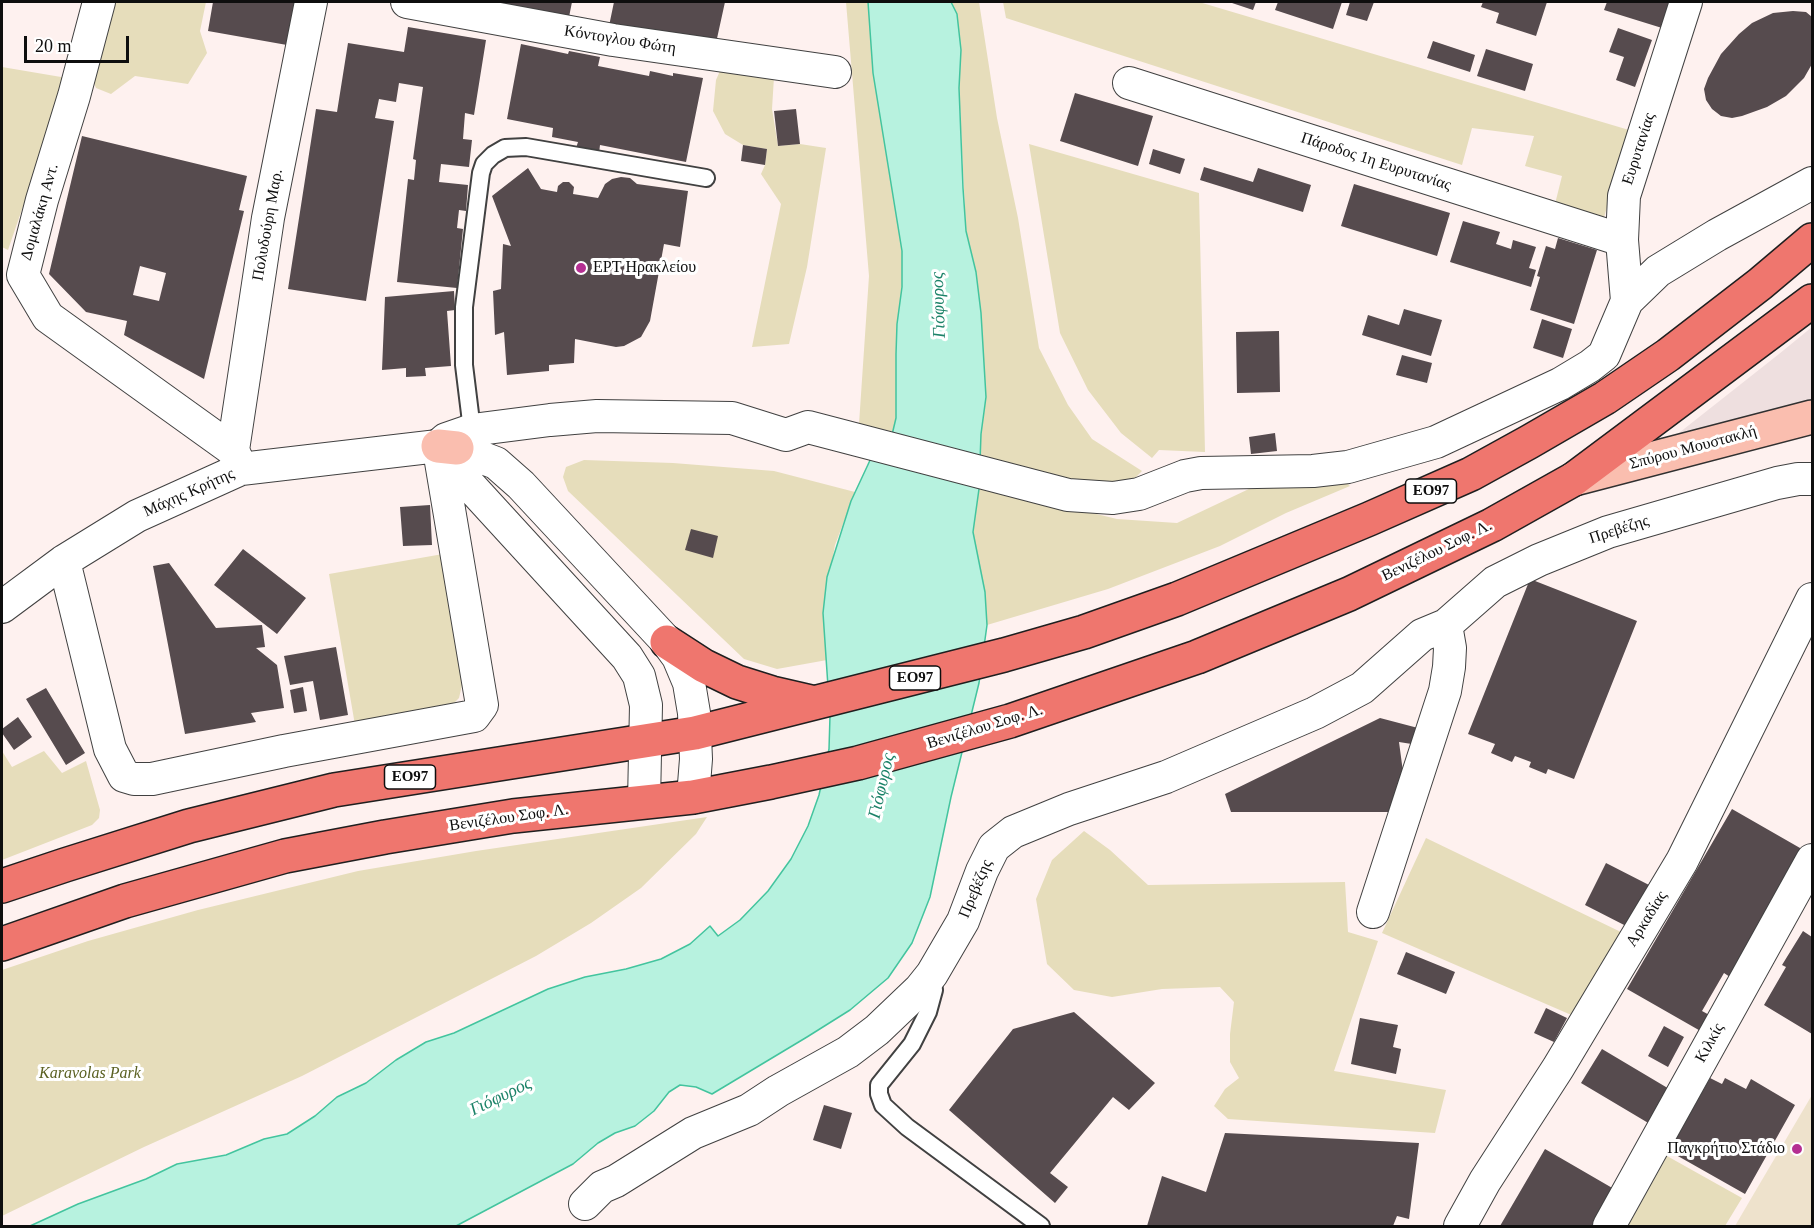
<!DOCTYPE html>
<meta charset="utf-8">
<style>
body{margin:0}
#map{position:relative;width:1814px;height:1228px;overflow:hidden;background:#fef1ef;font-family:Georgia,serif}
canvas{display:block}
.frame{position:absolute;inset:0;border:3px solid #0e0e0e;pointer-events:none}
.scale{position:absolute;left:24px;top:36px;width:105px;height:27px;box-sizing:border-box;border:3px solid #0e0e0e;border-top:0;padding-left:8px;font-size:18px;line-height:21px;white-space:nowrap;color:#0e0e0e;-webkit-text-stroke:4px #fff;paint-order:stroke}
</style>
<div id="map">
<canvas width="1814" height="1228"></canvas>
<div class="frame"></div>
<div class="scale">20 m</div>
</div>
<script>
const g = document.querySelector('canvas').getContext('2d');
g.lineJoin = 'round';
function fillPath(path, color) { g.fillStyle = color; g.fill(path, 'evenodd'); }
const shape = rows => new Path2D(rows.map(r => 'M' + r).join(''));
function strokePath(path, color, width, dash) { g.strokeStyle = color; g.lineWidth = width; g.lineCap = dash ? 'butt' : 'round'; g.setLineDash(dash || []); g.stroke(path); }
function drawText(font, color, halo, rows, align = 'center') {
  g.font = font + ' Georgia,serif'; g.lineWidth = 6; g.setLineDash([]); g.textBaseline = 'middle'; g.strokeStyle = halo; g.fillStyle = color; for (const [text, x, y, turn = 0] of rows) {
    g.save(); g.translate(x, y); g.rotate((+turn || 0) * Math.PI / 180); g.textAlign = isNaN(turn) ? turn : align; if (halo) g.strokeText(text, 0, 0); g.fillText(text, 0, 0); g.restore();
  }
}
const green = shape([
 [113,2,206,2,200,31,207,53,188,84,135,76,111,94,96,88,92,79],
 [846,2,868,2,873,73,902,251,902,287,897,324,896,418,894,432,859,424,869,276],
 [951,2,979,2,997,118,1018,218,1039,348,1068,405,1092,439,1142,471,1130,483,1044,477,980,462,981,313,976,272,966,231,959,88,961,50,957,14],
 [1003,2,1199,2,1629,130,1603,221,1555,204,1562,176,1525,166,1534,136,1472,128,1462,165,1006,18],
 [723,64,774,77,772,109,778,146,800,144,826,148,807,267,789,344,752,347,781,204,761,174,765,165,767,149,743,145,725,134,713,111,716,80],
 [2,67,67,78,8,250,2,247],
 [1029,144,1199,193,1205,452,1159,450,1152,458,1121,433,1088,390,1060,333],
 [584,460,673,463,774,471,855,492,835,545,823,613,827,660,777,669,744,659,568,491,563,477,566,467],
 [1344,480,1350,486,1286,513,1220,546,1108,589,987,625,985,592,973,532,979,482,1026,497,1117,519,1177,523,1251,488],
 [443,554,462,685,459,698,450,707,355,725,329,574],
 [44,751,62,773,86,761,100,810,99,818,92,825,2,860,2,751,12,767],
 [707,817,696,834,641,888,591,923,536,956,302,1076,144,1147,2,1216,2,970,88,941,198,910,358,871,476,851],
 [1084,831,1110,850,1148,885,1345,882,1348,932,1378,941,1334,1071,1446,1090,1435,1133,1228,1119,1214,1106,1225,1089,1239,1078,1230,1062,1230,1034,1234,1002,1220,987,1162,989,1112,997,1074,990,1047,964,1036,899,1052,860],
 [1426,838,1623,933,1576,1017,1382,933],
 [1667,1156,1742,1198,1725,1226,1628,1226]
]);
const pitch = shape([
 [1812,1095,1812,1226,1735,1226,1749,1202]
]);
const plaza = shape([
 [1812,327,1812,409,1670,440,1779,354]
]);
const water = shape([
 [868,2,951,2,957,14,961,50,959,88,963,188,966,231,976,272,981,313,986,397,981,434,979,489,973,532,985,592,987,625,979,683,951,797,930,897,912,943,888,978,850,1010,807,1037,712,1094,696,1087,680,1085,669,1092,654,1111,635,1126,615,1133,598,1143,573,1164,456,1226,30,1226,78,1204,146,1179,177,1164,226,1155,264,1139,287,1134,315,1116,337,1097,366,1083,396,1060,426,1042,454,1033,548,989,585,977,626,969,661,959,690,944,710,926,718,936,740,920,768,891,791,859,808,826,819,795,829,749,830,716,823,613,827,577,851,501,872,456,886,460,896,418,896,354,897,324,902,287,902,251,873,73,868,2]
]);
const building = shape([
 [213,2,295,2,287,45,208,31],
 [477,2,572,2,568,22],
 [614,2,725,2,716,43,609,26],
 [1229,2,1256,2,1253,10],
 [1278,2,1342,2,1333,29,1275,10],
 [1350,2,1374,2,1367,21,1346,15],
 [1483,2,1547,2,1536,36,1496,23,1499,13,1481,7],
 [1607,2,1670,2,1662,28,1604,10],
 [1793,11,1806,12,1812,17,1812,64,1804,78,1786,96,1767,107,1742,116,1732,118,1721,116,1712,109,1706,100,1704,89,1708,78,1721,54,1739,34,1752,23,1773,13],
 [408,27,486,40,474,115,465,113,463,139,472,140,469,167,441,164,439,182,468,185,466,211,459,210,457,228,463,229,457,288,397,282,408,179,414,180,416,160,413,159,423,87,399,83,396,102,379,99,375,118,394,121,366,301,288,289,316,109,337,112,348,43,404,52],
 [1618,28,1652,40,1635,87,1616,80,1624,57,1609,52],
 [1433,41,1475,55,1470,72,1427,58],
 [521,44,568,54,569,51,600,57,598,66,649,76,650,71,673,76,673,73,703,78,686,162,600,145,599,153,576,148,578,142,552,137,553,128,507,119],
 [1486,49,1533,64,1525,91,1477,76],
 [1075,93,1153,116,1138,166,1060,141],
 [796,109,800,144,778,146,774,111],
 [82,136,247,176,239,210,244,211,204,379,124,335,127,321,86,312,49,274],
 [140,266,166,273,159,301,133,295],
 [743,145,767,149,765,165,741,161],
 [1153,149,1185,159,1180,174,1149,164],
 [1204,167,1253,182,1258,168,1311,185,1303,212,1200,180],
 [528,168,541,189,557,192,558,186,563,182,569,182,574,187,573,194,598,198,605,184,612,179,621,177,630,178,637,184,688,191,680,247,664,244,650,321,641,337,624,346,616,347,575,339,574,363,549,365,549,371,507,375,504,332,495,335,493,291,501,289,503,244,511,246,492,196],
 [1354,184,1450,213,1437,256,1341,226],
 [1463,221,1500,232,1496,244,1511,249,1513,240,1536,247,1529,268,1536,270,1531,287,1450,262],
 [1558,238,1597,250,1574,324,1530,310,1540,277,1537,276,1546,246,1555,249],
 [454,291,455,310,447,311,451,366,425,368,426,376,406,377,406,368,382,370,385,297],
 [1404,309,1442,320,1431,356,1362,335,1368,315,1399,325],
 [1542,319,1572,329,1563,358,1533,348],
 [1279,331,1280,392,1237,393,1236,332],
 [1402,355,1432,363,1427,383,1396,375],
 [1275,433,1277,451,1251,454,1249,437],
 [430,505,432,545,403,546,400,507],
 [691,529,718,536,713,558,685,550],
 [243,549,306,598,277,634,214,585],
 [169,563,216,628,262,625,265,647,256,648,277,665,284,708,251,713,256,722,185,734,153,566],
 [1530,579,1637,621,1574,779,1548,769,1546,774,1529,767,1531,762,1515,756,1512,762,1491,753,1495,744,1468,734],
 [336,647,348,715,320,720,313,681,290,685,284,656],
 [303,687,307,711,294,713,290,690],
 [46,688,85,753,66,765,26,699],
 [18,717,32,737,14,750,2,733,2,729],
 [1380,718,1418,728,1418,745,1399,742,1403,772,1391,812,1231,812,1225,794],
 [1732,809,1807,852,1733,979,1724,973,1702,1011,1713,1017,1704,1033,1627,989],
 [1606,863,1651,886,1630,928,1585,905],
 [1803,931,1812,937,1812,1034,1764,1005,1786,967,1782,965],
 [1406,952,1455,972,1446,994,1397,974],
 [1546,1008,1567,1018,1554,1042,1534,1033],
 [1074,1012,1155,1083,1129,1110,1113,1097,1050,1173,1068,1187,1055,1203,949,1110,1013,1029],
 [1360,1018,1398,1025,1393,1047,1401,1049,1396,1074,1351,1064],
 [1664,1026,1684,1037,1668,1067,1648,1056],
 [1602,1049,1676,1093,1655,1127,1581,1083],
 [1710,1078,1722,1084,1725,1078,1746,1089,1751,1079,1795,1105,1745,1194,1669,1151],
 [824,1105,852,1113,841,1149,813,1140],
 [1225,1133,1419,1143,1409,1219,1397,1216,1393,1226,1147,1226,1162,1176,1206,1192],
 [1545,1149,1614,1189,1592,1226,1500,1226]
]);
const lane = shape([
 [472,430,464,365,464,307,481,173,484,164,493,155,505,148,526,147,706,178],
 [932,978,934,990,928,1012,912,1044,879,1085,879,1094,883,1105,907,1127,1041,1226]
]);
const street = shape([
 [99,2,74,96,42,200,23,275,48,317,233,450,241,469],
 [407,2,613,40,835,72],
 [1129,83,1622,240],
 [1627,301,1622,240,1624,196,1686,2],
 [438,446,446,439,472,430,550,420,597,416,732,418,786,435,808,427,1068,495,1113,498,1139,494,1185,476,1201,473,1313,471,1348,467,1436,442,1560,384,1590,366,1604,355,1627,301,1658,271,1717,235,1812,183],
 [233,450,268,218,311,2],
 [64,561,110,749,124,776,134,779,152,779,284,751,474,716,482,705,439,450],
 [2,607,64,561,137,516,241,469,438,446],
 [644,802,646,705,639,676,627,657,464,479,457,448,496,463,521,485,667,642,678,657,689,683,694,713,696,759,693,797],
 [1373,912,1445,691,1449,667,1450,648,1446,625],
 [585,1204,602,1187,616,1181,693,1133,749,1110,778,1091,848,1052,877,1030,920,989,932,974,963,921,982,871,994,847,1013,832,1069,809,1166,777,1315,713,1362,688,1422,635,1446,625,1495,582,1539,560,1608,532,1777,483,1798,479,1812,479],
 [1460,1226,1485,1181,1558,1068,1682,861,1812,599],
 [1609,1226,1812,860]
]);
const secondary = shape([
 [438,446,457,448],
 [1574,479,1812,417]
]);
const primary = shape([
 [667,642,704,666,737,682,772,693,811,702],
 [2,886,65,865,189,826,334,790,695,733,1004,655,1084,632,1177,599,1369,519,1471,474,1529,442,1605,398,1668,355,1760,284,1812,240],
 [2,944,125,901,285,856,385,837,513,816,693,797,771,782,858,763,1010,721,1197,657,1349,594,1492,525,1574,479,1812,301]
]);
const markers = [
 [581,268,6,"#b52f92"],
 [1797,1149,6,"#b52f92"]
];
const shields = [
 [1431,491,51],
 [915,678,51],
 [410,777,51]
];
const shieldNames = [
 ["ΕΟ97",1431,491],
 ["ΕΟ97",915,678],
 ["ΕΟ97",410,777]
];
const streetNames = [
 ["Κόντογλου Φώτη",620,40,9],
 ["Ευρυτανίας",1639,149,-72],
 ["Πάροδος 1η Ευρυτανίας",1376,162,18],
 ["Δομαλάκη Αντ.",40,212,-74],
 ["Πολυδούρη Μαρ.",268,225,-80],
 ["Σπύρου Μουστακλή",1693,448,-15],
 ["Μάχης Κρήτης",189,493,-24],
 ["Πρεβέζης",1619,530,-18],
 ["Βενιζέλου Σοφ. Λ.",1437,551,-26],
 ["Βενιζέλου Σοφ. Λ.",985,727,-17],
 ["Βενιζέλου Σοφ. Λ.",509,818,-8],
 ["Πρεβέζης",976,889,-67],
 ["Αρκαδίας",1647,919,-58],
 ["Κιλκίς",1710,1043,-61]
];
const poiNames = [
 ["ΕΡΤ Ηρακλείου",593,268],
 ["Παγκρήτιο Στάδιο",1785,1149,"right"]
];
const parkNames = [
 ["Karavolas Park",90,1074]
];
const waterNames = [
 ["Γιόφυρος",939,305,-92],
 ["Γιόφυρος",882,786,-77],
 ["Γιόφυρος",501,1097,-26]
];
fillPath(green, '#e6ddbb');
fillPath(pitch, '#eee2cc');
fillPath(plaza, '#eedfdf');
fillPath(water, '#b7f2df');
strokePath(water, '#43c49e', 1.5);
fillPath(building, '#564b4e');
strokePath(lane, '#414141', 20);
strokePath(street, '#414141', 34);
strokePath(secondary, '#303030', 36);
strokePath(primary, '#1f1f1f', 36);
strokePath(lane, '#fff', 16);
strokePath(street, '#fff', 32);
strokePath(secondary, '#fabeaf', 33);
strokePath(primary, '#ef766e', 33);
for (const [x, y, r, color] of markers) { const dot = new Path2D(); dot.arc(x, y, r, 0, 2 * Math.PI); g.fillStyle = color; g.fill(dot); strokePath(dot, '#fff', 2); }
for (const [x, y, w] of shields) { const box = new Path2D(); box.roundRect(x - w / 2, y - 12, w, 24, 4.5); g.fillStyle = '#fff'; g.fill(box); strokePath(box, '#0e0e0e', 1.5); }
drawText('bold 15px', '#0e0e0e', null, shieldNames);
drawText('16px', '#0e0e0e', '#fff', streetNames);
drawText('16px', '#0e0e0e', '#fff', poiNames, 'left');
drawText('italic 16px', '#5b6122', '#fff', parkNames);
drawText('italic 18px', '#1d8369', '#fff', waterNames);
</script>
